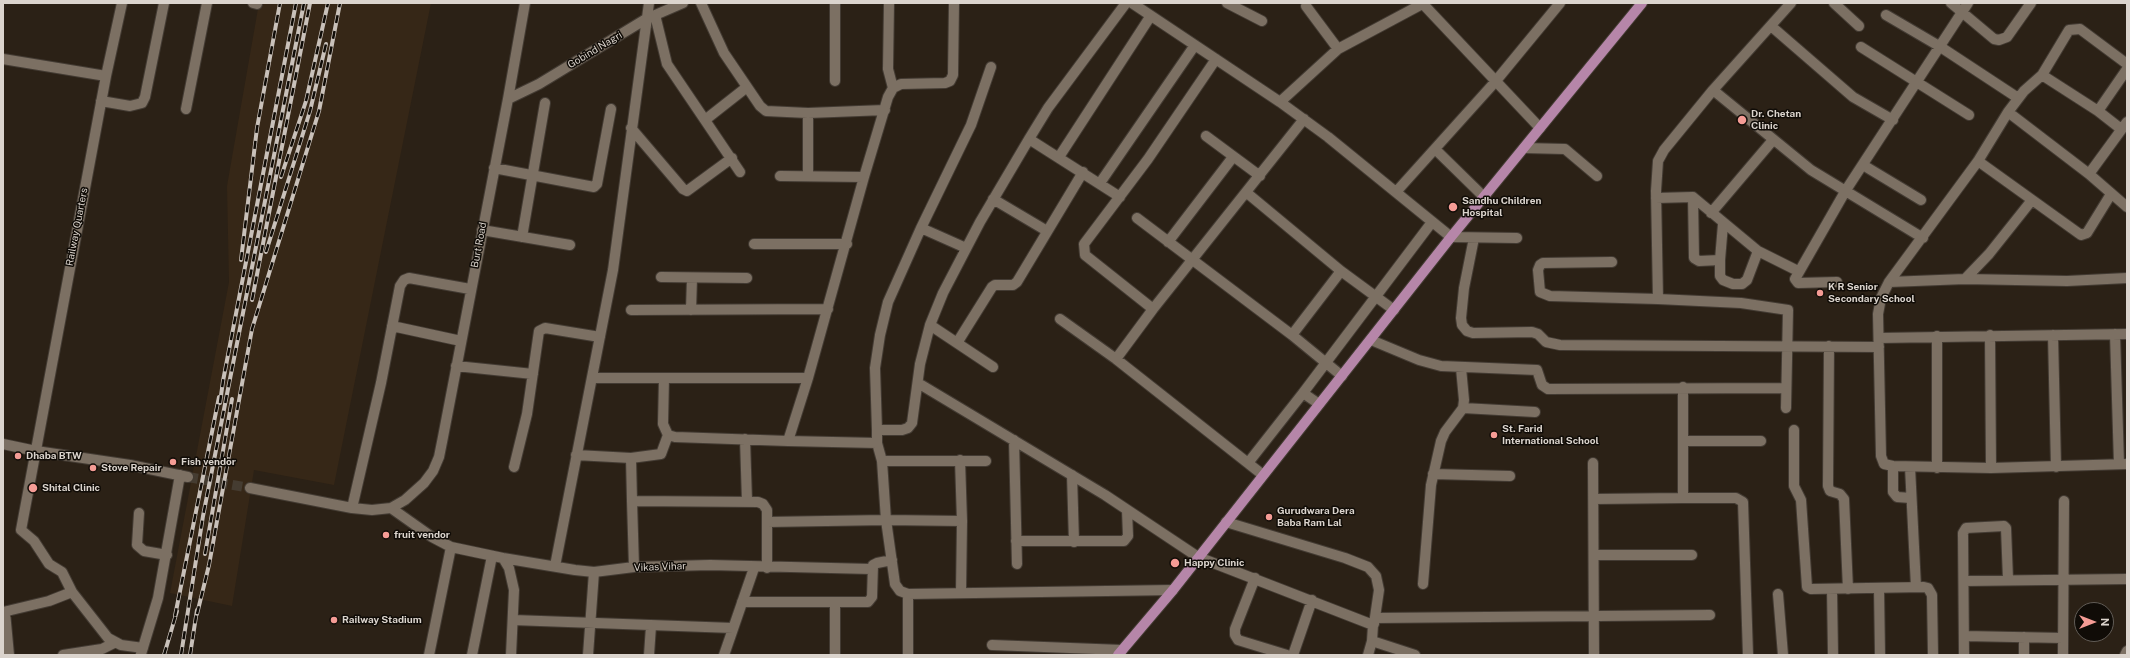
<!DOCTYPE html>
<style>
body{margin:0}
#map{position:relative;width:2130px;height:658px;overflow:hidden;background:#2b2116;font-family:"Public Sans",sans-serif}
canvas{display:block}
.frame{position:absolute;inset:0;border:4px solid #dbd4cd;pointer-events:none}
.north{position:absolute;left:2074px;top:602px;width:40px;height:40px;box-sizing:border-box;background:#100c07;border:1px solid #615c56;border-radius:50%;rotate:90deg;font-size:11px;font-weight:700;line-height:16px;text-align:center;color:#dbd4cd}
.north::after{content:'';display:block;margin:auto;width:14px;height:18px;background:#f59c95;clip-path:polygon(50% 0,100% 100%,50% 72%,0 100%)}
</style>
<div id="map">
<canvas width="2130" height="658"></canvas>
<div class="frame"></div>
<div class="north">N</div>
</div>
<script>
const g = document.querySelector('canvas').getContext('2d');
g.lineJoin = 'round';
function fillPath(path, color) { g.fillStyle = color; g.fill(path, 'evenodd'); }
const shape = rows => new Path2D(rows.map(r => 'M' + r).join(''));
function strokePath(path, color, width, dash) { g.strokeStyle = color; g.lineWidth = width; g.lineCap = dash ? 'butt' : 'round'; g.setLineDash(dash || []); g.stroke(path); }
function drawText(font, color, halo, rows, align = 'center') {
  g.font = font + ' "Public Sans",sans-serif'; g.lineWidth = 3; g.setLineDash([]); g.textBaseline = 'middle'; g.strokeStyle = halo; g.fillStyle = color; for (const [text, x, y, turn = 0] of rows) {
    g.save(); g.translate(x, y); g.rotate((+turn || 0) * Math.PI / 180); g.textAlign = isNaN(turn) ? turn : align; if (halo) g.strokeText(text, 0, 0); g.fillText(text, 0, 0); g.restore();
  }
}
const built = shape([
 [259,3,431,3,334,485,254,470,232,606,170,593,229,282,227,186]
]);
const minorTunnel = shape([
 [188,477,250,488]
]);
const minor = shape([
 [122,3,106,76,21,530,34,541,49,564,62,572,72,592,108,638,121,645,143,648],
 [253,3,257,4],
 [701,3,724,53,760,106,766,111,808,113,885,110],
 [835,3,835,81],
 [889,3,888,69,893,88],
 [1132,3,1280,102,1328,137,1451,237,1517,238],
 [1227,3,1262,21],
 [1834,3,1859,26],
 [1951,3,1994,39,1999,40,2007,37,2031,3],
 [1423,4,1540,128],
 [1306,6,1338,49],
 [655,15,667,64,740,172],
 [1886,15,1939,46,2018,98],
 [1771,26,1853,97,1893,120],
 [1861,47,1969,115],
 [3,59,106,76],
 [2127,64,2080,29,2069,30,2042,75,2024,91,2008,112,1978,161,1889,282,1881,298,1878,314,1881,456,1884,464,1893,466,1991,468,2127,464],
 [2042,75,2098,111,2121,129],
 [1713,90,1811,170,1923,238],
 [508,99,539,84,646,19,683,3],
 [101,101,130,106,142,103,145,97,164,3],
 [1280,102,1338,49,1424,3],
 [186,109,207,3],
 [2098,111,2127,69],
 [2008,112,2089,174,2127,207],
 [808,113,808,176],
 [705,120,747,87],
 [631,128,683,189,687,191,732,158],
 [1206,136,1260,176],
 [1029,139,1120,197],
 [1524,148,1565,149,1597,176],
 [1435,149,1484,197],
 [1059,157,1150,17],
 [1978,161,2081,235,2087,233,2111,194],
 [1863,165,1921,200],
 [494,168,594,187,597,184,611,109],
 [2089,174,2127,122],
 [780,176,864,177],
 [1100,183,1195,45],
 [1396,192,1495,82,1560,3],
 [1247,193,1341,271,1394,310],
 [1693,197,1694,258,1699,261,1720,260,1723,224],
 [1656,198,1693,197,1758,251,1798,271],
 [993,199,1047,231],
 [1711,213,1773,140],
 [1137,218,1292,335,1342,376],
 [921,228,971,125,991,67],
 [482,230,570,245],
 [522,237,545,103],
 [1474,238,1464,288,1461,318,1462,325,1467,331,1473,333,1532,332,1538,334,1546,342,1560,345,1879,347],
 [1168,242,1233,157],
 [754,244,847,244],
 [1720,260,1720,276,1723,280,1733,284,1742,284,1747,280,1758,251],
 [1612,262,1543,263,1540,265,1538,270,1540,292,1550,296,1658,299,1656,191,1658,161,1664,150,1713,90,1791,3],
 [661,277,747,278],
 [1965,279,1989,254,2032,200],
 [1837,282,1798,283,1795,279,1846,190,1968,3],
 [1889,282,1965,279,2067,281,2127,278],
 [1658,299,1741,303,1788,310,1786,408],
 [1153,309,1085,255,1084,244,1148,159,1216,59],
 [631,310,828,309],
 [691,310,692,278],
 [1060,319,1116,359,1263,475],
 [930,325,993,367],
 [392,326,461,341],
 [2115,334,2119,464],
 [1292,335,1341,271],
 [1990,335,1991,468],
 [2053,335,2056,467],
 [1879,338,2127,334],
 [1371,340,1419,360,1441,366,1537,370,1542,385,1548,389,1786,388],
 [957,343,992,287,995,285,1013,285,1017,282,1083,172],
 [1829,346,1828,486,1830,491,1840,494,1844,499,1848,589],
 [1116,359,1153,309,1304,119],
 [456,366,533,374],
 [593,378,808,378],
 [664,378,663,424,668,435,675,437,788,441,808,378,864,177,888,97,893,88,901,84,945,83,950,81,953,75,954,3],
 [918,383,1105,495,1198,557,1373,625,1372,641,1415,655],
 [1319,404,1303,393,1432,222],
 [1463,408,1535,412],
 [877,430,875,368,880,335,888,302,921,228,966,248],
 [1794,430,1794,486,1801,500,1807,587,1811,589,1924,587,1928,588,1932,595,1933,655],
 [745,439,747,501],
 [1014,440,1017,564],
 [788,441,877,443,882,461,886,520,895,584,900,591,908,594,908,655],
 [1683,441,1761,441],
 [877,443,877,430,902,430,908,428,912,423,920,364,930,325,943,293,980,222,1029,139,1048,108,1126,3],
 [3,444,36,451,130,465,188,477],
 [576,455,631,458,632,501],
 [631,458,661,454,668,435],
 [960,460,962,521],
 [882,461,986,461],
 [1248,463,1303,393],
 [1593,463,1594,655],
 [1893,466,1893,492,1897,497,1911,498],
 [514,467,527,414,539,331,545,328,600,337],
 [1910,467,1916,587],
 [1937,468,1937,336],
 [1433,474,1510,476],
 [1072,475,1074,542],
 [250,488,352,508,372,510,391,508,405,500,424,483,433,471,439,457,443,437,508,99,525,3],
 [1683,498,1736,498,1743,502,1748,655],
 [1594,499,1683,498,1683,387],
 [352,508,381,383,400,286,404,280,409,278,470,289],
 [391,508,432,537,451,547,503,558,575,570,594,572,634,567,710,565,871,569],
 [139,513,137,545,144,551,167,555],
 [1226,522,1345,558,1368,567,1376,576,1379,590,1374,624],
 [1016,541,1124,541,1128,536,1127,510],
 [1594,555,1692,555],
 [503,558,509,568,514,590,511,655],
 [555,566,613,270,649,3],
 [634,567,632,501,758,502,763,504,767,510,767,522],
 [767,568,767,522,886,520,962,521,961,592],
 [1255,578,1235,629,1235,635,1238,640,1287,655],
 [1964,581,2127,579],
 [1423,584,1431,485,1441,441,1445,432,1463,408,1464,400,1461,368],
 [1832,589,1833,655],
 [1879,589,1880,655],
 [908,594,1173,590],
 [1778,594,1783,655],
 [742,602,868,602,872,597,873,565,877,563,892,560],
 [835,602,835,655],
 [3,612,49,601,72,592],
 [5,612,9,655],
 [1375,618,1710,615],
 [513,620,733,628],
 [1964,636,2063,638],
 [2024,637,2024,655],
 [992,645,1122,650],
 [141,654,158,598,180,475],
 [63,655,102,649,114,643],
 [429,655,451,547],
 [472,655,492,556],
 [588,655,594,572],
 [649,655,651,626],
 [724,655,754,568],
 [1293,655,1312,600],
 [1368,655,1372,641],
 [1964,655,1963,533,1966,528,2004,526,2006,528,2008,579],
 [2063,655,2064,501],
 [2125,655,2127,651]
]);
const major = shape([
 [1118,655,1173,590,1451,237,1642,3]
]);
const rail = shape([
 [281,177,306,101,328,3],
 [266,252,310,111,326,44],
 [241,260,257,128,280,3],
 [252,300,310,3],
 [220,403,223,381,296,3],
 [205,554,232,399],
 [197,614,209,565,252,329,319,111,340,3],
 [175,616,219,397],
 [164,655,177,611],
 [181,655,203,516,304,3],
 [190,655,197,610]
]);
const markers = [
 [1742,120,5,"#f59c95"],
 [1453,207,5,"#f59c95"],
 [1820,293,4,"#f59c95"],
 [1494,435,4,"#f59c95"],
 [18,456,4,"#f59c95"],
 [173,462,4,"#f59c95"],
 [93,468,4,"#f59c95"],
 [33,488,5,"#f59c95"],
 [1269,517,4,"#f59c95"],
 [386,535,4,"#f59c95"],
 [1175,563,5,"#f59c95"],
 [334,620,4,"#f59c95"]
];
const streetNames = [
 ["Gobind Nagri",595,50,-31],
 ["Railway Quarters",77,227,-79],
 ["Burt Road",479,245,-79],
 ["Vikas Vihar",660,567,-2]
];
const poiNames = [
 ["Dr. Chetan",1751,114],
 ["Clinic",1751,126],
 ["Sandhu Children",1462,201],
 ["Hospital",1462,213],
 ["K R Senior",1828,287],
 ["Secondary School",1828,299],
 ["St. Farid",1502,429],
 ["International School",1502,441],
 ["Dhaba BTW",26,456],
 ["Fish vendor",181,462],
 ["Stove Repair",101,468],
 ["Shital Clinic",42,488],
 ["Gurudwara Dera",1277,511],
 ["Baba Ram Lal",1277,523],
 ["fruit vendor",394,535],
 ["Happy Clinic",1184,563],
 ["Railway Stadium",342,620]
];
fillPath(built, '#362717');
strokePath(minorTunnel, '#453c31', 10, [10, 5]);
strokePath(minor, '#433b33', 12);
strokePath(major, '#433b33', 12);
strokePath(minor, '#7c7063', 10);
strokePath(major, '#b686a9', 10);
strokePath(rail, '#c9c1ba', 4);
strokePath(rail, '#100c07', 2.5, [8]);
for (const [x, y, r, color] of markers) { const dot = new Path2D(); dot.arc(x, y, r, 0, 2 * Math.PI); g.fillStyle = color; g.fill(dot); strokePath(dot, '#100c07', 1.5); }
drawText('10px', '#dbd4cd', '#100c07', streetNames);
drawText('bold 10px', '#dbd4cd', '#100c07', poiNames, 'left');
</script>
